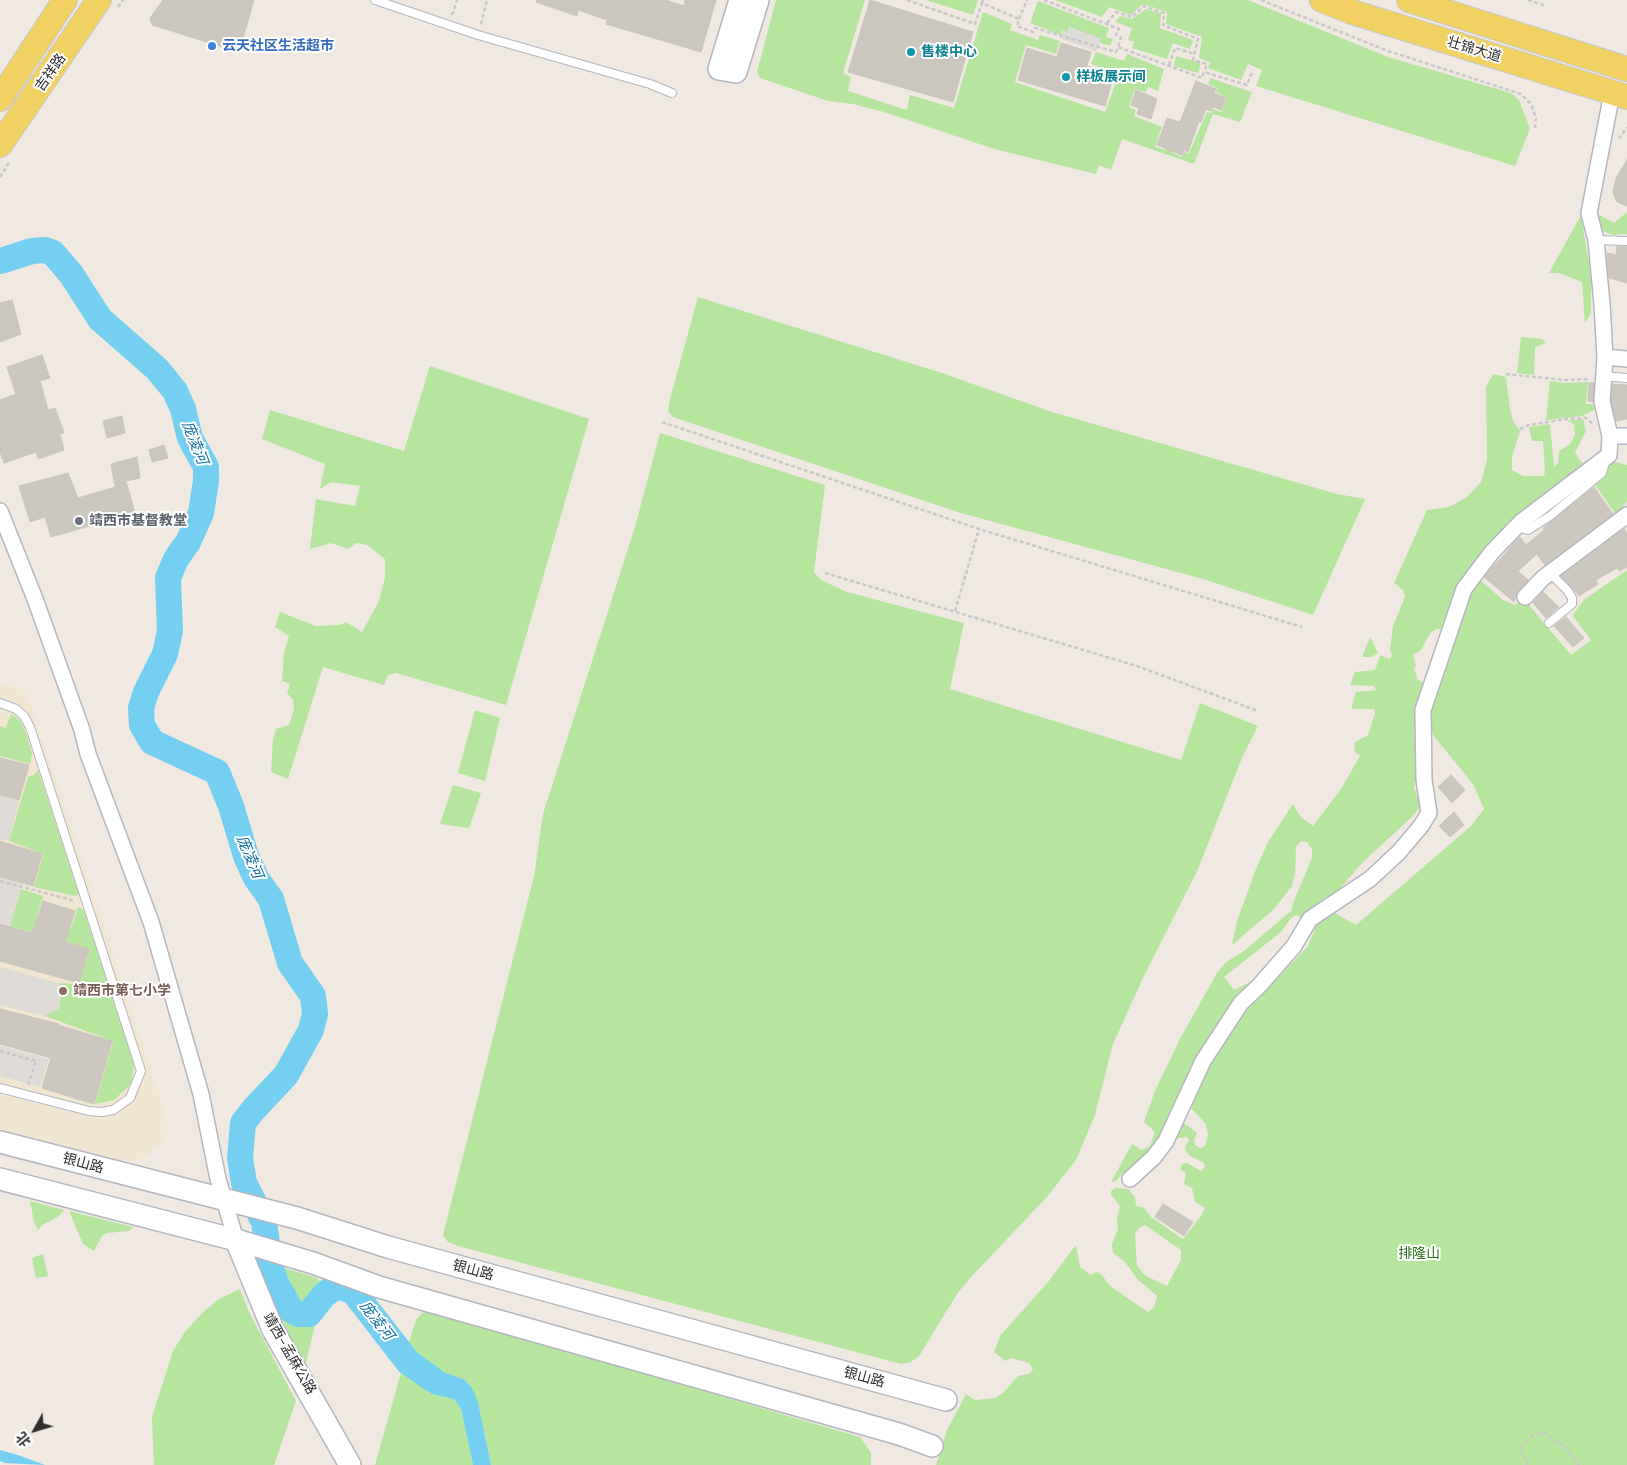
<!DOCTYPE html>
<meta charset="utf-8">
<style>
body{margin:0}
#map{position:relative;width:1627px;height:1465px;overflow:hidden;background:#efe9e1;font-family:"DM Sans","Noto Sans SC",sans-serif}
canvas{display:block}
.north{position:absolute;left:10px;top:1405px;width:50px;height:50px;-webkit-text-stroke:4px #fff;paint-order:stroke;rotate:231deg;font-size:14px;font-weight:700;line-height:20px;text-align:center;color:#2e2e2e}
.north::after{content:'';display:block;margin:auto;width:18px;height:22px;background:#2e2e2e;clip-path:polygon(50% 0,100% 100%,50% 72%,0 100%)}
</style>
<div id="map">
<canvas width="1627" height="1465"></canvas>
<div class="north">北</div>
</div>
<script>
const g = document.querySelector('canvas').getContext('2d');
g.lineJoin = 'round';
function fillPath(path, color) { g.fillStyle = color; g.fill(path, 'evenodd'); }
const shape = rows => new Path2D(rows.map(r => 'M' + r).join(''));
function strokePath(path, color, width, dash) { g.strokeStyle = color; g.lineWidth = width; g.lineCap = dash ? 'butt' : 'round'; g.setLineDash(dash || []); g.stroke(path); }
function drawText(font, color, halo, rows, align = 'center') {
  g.font = font + ' "DM Sans","Noto Sans SC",sans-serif'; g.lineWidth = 4; g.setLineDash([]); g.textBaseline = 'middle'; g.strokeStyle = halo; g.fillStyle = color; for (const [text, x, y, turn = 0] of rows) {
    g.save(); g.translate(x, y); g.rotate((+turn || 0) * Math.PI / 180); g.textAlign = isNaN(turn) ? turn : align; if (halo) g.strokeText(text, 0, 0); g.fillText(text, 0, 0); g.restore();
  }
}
const education = shape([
 [0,683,26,691,165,1112,167,1130,163,1142,145,1157,131,1163,0,1129]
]);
const green = shape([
 [776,0,865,0,843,73,851,77,848,91,907,110,910,95,954,108,983,12,1012,24,1010,30,1038,40,1040,35,1060,41,1056,54,1026,45,1015,82,1105,112,1119,74,1091,64,1096,52,1124,61,1127,54,1164,69,1158,91,1148,87,1146,92,1135,89,1129,107,1136,110,1134,116,1162,127,1155,147,1166,150,1168,145,1173,146,1172,152,1182,157,1184,152,1189,153,1207,112,1211,113,1213,109,1221,112,1227,98,1216,92,1217,88,1208,84,1210,78,1252,92,1240,122,1213,114,1194,164,1122,139,1111,170,1099,165,1096,174,994,149,884,112,853,104,828,101,760,78,757,72],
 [926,0,978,0,973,15],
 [1055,0,1248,0,1388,57,1511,93,1519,100,1530,129,1515,166,1256,86,1262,70,1248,64,1241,80,1208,68,1210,62,1199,58,1202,37,1166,24,1167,12,1143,4,1131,15,1109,7,1102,17],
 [1038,1,1109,28,1106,37,1113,39,1110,46,1100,43,1101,39,1069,27,1067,32,1061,35,1030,23],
 [1146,9,1161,13,1160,28,1193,40,1190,49,1173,43,1167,59,1132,48,1134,42,1128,40,1132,28,1115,22,1120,16,1132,19],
 [1176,56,1201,63,1198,73,1174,66],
 [1627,212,1627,234,1613,235,1595,228,1599,215,1614,223],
 [1581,215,1591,276,1591,312,1585,324,1582,282,1559,273,1549,273],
 [698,297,942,373,1052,412,1337,494,1365,499,1313,615,1203,579,961,513,673,417,668,411,670,399],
 [1521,337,1542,339,1546,343,1535,347,1534,375,1517,373],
 [430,366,589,419,506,705,396,673,388,675,384,685,323,667,288,779,271,772,273,740,276,729,289,725,294,709,293,700,287,693,290,684,282,681,284,653,289,636,275,627,280,612,316,626,340,625,346,622,362,632,379,601,385,577,385,559,367,545,356,543,348,549,331,543,310,549,316,499,355,506,360,486,331,482,320,489,325,464,262,439,270,410,404,451],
 [1493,374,1506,377,1510,409,1513,421,1520,431,1512,457,1512,470,1523,476,1544,476,1545,471,1543,441,1532,441,1529,427,1550,424,1554,467,1558,463,1559,451,1570,444,1575,435,1574,424,1567,421,1583,419,1586,431,1575,453,1585,467,1478,558,1465,576,1444,628,1434,630,1429,635,1421,650,1413,655,1416,666,1414,669,1418,680,1427,684,1419,708,1414,735,1418,758,1414,788,1421,805,1413,816,1362,863,1331,899,1303,920,1297,915,1291,918,1281,932,1224,977,1234,990,1260,977,1161,1141,1132,1169,1124,1172,1116,1181,1111,1182,1132,1144,1142,1150,1150,1146,1155,1132,1144,1122,1155,1091,1180,1039,1217,973,1226,962,1244,951,1292,910,1293,903,1312,858,1312,849,1307,842,1301,841,1296,847,1295,874,1292,886,1274,909,1232,945,1237,921,1256,869,1268,842,1293,804,1300,816,1313,826,1341,789,1360,756,1354,751,1355,742,1368,735,1375,713,1374,709,1352,709,1352,706,1356,692,1376,690,1374,686,1350,685,1355,672,1375,670,1380,655,1390,659,1392,655,1390,650,1393,626,1405,597,1403,590,1394,583,1427,510,1449,507,1467,497,1481,482,1487,460,1486,387],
 [1550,381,1564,383,1588,382,1586,404,1596,404,1598,408,1582,416,1546,420],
 [660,433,825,485,814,572,821,580,847,592,964,623,950,689,1181,760,1200,703,1258,726,1242,758,1198,869,1142,980,1113,1044,1095,1115,1076,1160,1046,1198,971,1277,957,1294,919,1356,911,1362,901,1364,458,1246,448,1242,443,1235,534,876,543,814,635,527],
 [1612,461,1627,465,1627,501,1617,516,1595,485,1604,477],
 [1627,570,1627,1465,936,1465,947,1430,966,1394,975,1400,995,1398,1003,1393,1018,1376,1029,1374,1033,1369,1029,1363,1011,1358,1005,1361,994,1352,1000,1336,1048,1282,1076,1245,1080,1267,1091,1275,1097,1272,1101,1274,1110,1286,1148,1312,1154,1307,1157,1296,1138,1280,1125,1262,1113,1253,1112,1244,1118,1229,1117,1218,1120,1206,1111,1194,1111,1191,1115,1188,1128,1189,1135,1197,1136,1206,1144,1208,1151,1217,1183,1239,1201,1216,1205,1208,1195,1202,1192,1188,1184,1184,1186,1173,1180,1169,1182,1164,1187,1163,1201,1171,1205,1167,1204,1163,1190,1156,1185,1150,1186,1144,1189,1141,1187,1137,1171,1139,1183,1122,1197,1133,1194,1140,1195,1145,1200,1148,1205,1146,1208,1135,1205,1123,1188,1105,1195,1084,1246,1011,1308,946,1316,926,1331,911,1356,925,1470,827,1484,809,1473,784,1433,735,1428,716,1465,596,1478,578,1503,600,1515,605,1521,601,1529,605,1571,655,1591,640,1573,616,1576,610,1585,599],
 [1145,1225,1181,1250,1181,1260,1167,1286,1146,1276,1137,1266,1135,1234,1139,1228],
 [1370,637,1378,653,1372,657,1362,657],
 [475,710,500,718,485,781,458,773],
 [11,714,20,720,26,733,32,753,30,764,0,756,0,726,6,728],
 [38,770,79,894,75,896,34,887,43,854,9,841,28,777,34,775],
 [453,785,481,793,469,828,440,824],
 [21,889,43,896,36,919,70,930,78,907,83,909,85,914,134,1064,131,1084,114,1100,95,1104,113,1041,45,1016,59,1008,61,989,58,983,79,984,90,949,10,926],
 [30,1201,64,1210,59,1216,42,1225,38,1230,34,1222],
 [69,1211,133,1227,129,1231,107,1233,102,1236,94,1251,83,1244],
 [43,1254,48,1276,36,1278,32,1258],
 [260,1261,266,1262,273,1285,283,1306,314,1314,320,1305,305,1366,277,1314,256,1265],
 [275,1265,317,1278,321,1282,323,1291,308,1310,300,1310,293,1306,280,1281],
 [240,1289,249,1312,296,1401,274,1465,154,1465,152,1417,173,1351,184,1333,202,1313,219,1299],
 [430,1311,860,1437,871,1453,871,1465,491,1465,478,1402,464,1380,427,1366,415,1358,407,1348,416,1320,422,1313],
 [402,1369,412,1380,432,1394,454,1399,461,1409,473,1465,375,1465]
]);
const plaza = shape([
 [1070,27,1101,39,1096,52,1059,38,1062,30,1067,32],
 [0,796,19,801,9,841,0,839],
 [0,878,22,884,10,926,0,923],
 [0,967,58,983,61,989,59,1008,45,1016,0,1005],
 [0,1046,49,1059,40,1087,0,1076]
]);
const water = shape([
 [266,1262,275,1265,280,1281,293,1306,300,1310,308,1310,323,1291,320,1305,309,1319,296,1318,283,1306,273,1285],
 [407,1348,415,1358,427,1366,465,1380,473,1390,478,1402,491,1465,473,1465,461,1409,454,1399,432,1394,412,1380,402,1369],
 [0,1450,18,1455,45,1465,5,1463,0,1461]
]);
const river = shape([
 [0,261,32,251,45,250,53,253,71,274,100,319,157,369,175,391,183,409,190,438,206,467,206,481,201,513,188,542,176,559,168,578,170,631,165,654,146,692,141,708,142,725,152,742,217,772,231,806,246,856,256,878,271,899,290,963,313,996,315,1014,311,1030,286,1075,254,1109,243,1123,240,1158,244,1183,264,1222,270,1265,276,1283,291,1310,298,1314,309,1314,324,1295,336,1286,353,1291,408,1362,432,1379]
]);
const building = shape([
 [163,0,254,0,239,52,152,25,150,18,163,0],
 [537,0,666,0,684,6,685,0,716,0,701,52,606,24,607,20,578,10,577,16,536,2,537,0],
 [870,0,973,32,953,102,848,72,870,0],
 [1061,43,1091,52,1087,66,1114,74,1105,106,1018,80,1027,48,1057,57,1061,43],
 [1196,81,1216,89,1214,93,1226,98,1221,110,1213,107,1211,111,1206,109,1201,122,1199,121,1188,152,1184,150,1182,155,1157,145,1167,118,1180,122,1196,81],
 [1136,90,1157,99,1151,119,1137,114,1139,108,1131,105,1136,90],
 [1627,160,1627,206,1617,202,1613,193,1616,178,1627,160],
 [1617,246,1627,247,1627,283,1609,278,1607,253,1616,255,1617,246],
 [12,300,21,334,0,342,0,303,12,300],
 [42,355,50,378,40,381,48,410,55,408,64,433,60,434,64,450,38,459,36,452,4,463,0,452,0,400,16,394,7,367,42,355],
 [1589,383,1594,383,1593,402,1588,401,1589,383],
 [1613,384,1627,385,1627,419,1616,421,1611,400,1613,384],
 [122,416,125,433,107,438,103,421,122,416],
 [164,445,168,458,152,462,149,450,164,445],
 [137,457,140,478,126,481,135,513,51,537,45,517,30,522,19,486,68,473,78,498,115,487,111,464,137,457],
 [1594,487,1613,514,1545,565,1537,554,1518,571,1528,580,1518,591,1514,602,1484,577,1518,539,1520,537,1526,545,1544,530,1543,528,1594,487],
 [1624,529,1627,533,1627,567,1619,571,1617,568,1596,580,1598,584,1579,596,1561,576,1624,529],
 [1543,592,1559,607,1546,618,1533,603,1543,592],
 [1566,617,1584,638,1573,647,1554,626,1566,617],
 [0,758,29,765,19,800,0,795,0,758],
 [1451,775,1465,790,1452,803,1438,787,1451,775],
 [1454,812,1464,825,1450,837,1439,826,1454,812],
 [0,841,42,854,33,886,0,877,0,841],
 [43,901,75,911,65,942,89,949,79,983,0,961,0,924,32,933,43,901],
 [0,1009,59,1024,58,1025,112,1041,94,1104,42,1088,51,1058,0,1044,0,1009],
 [1163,1204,1193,1222,1184,1236,1155,1217,1163,1204]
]);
const path = shape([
 [907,0,975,24,982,3],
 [983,0,982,3,1019,19,1017,26,1033,32,1035,28,1116,52,1118,47,1202,78,1204,72,1247,85,1253,70],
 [1044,0,1119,29,1116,35,1121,38,1118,47],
 [1261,0,1388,51,1521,94,1531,104,1536,118,1535,128],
 [1528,0,1546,6],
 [118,7,123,0],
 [452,15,457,0],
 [1019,19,1027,0],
 [1107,23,1116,12,1132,17,1144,6,1164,13,1163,25,1198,39,1193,60,1207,64,1204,72],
 [481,24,487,0],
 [1169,65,1175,48,1195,54],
 [1619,139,1627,127],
 [0,177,10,161],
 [1506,374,1565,380,1588,379],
 [662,422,979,529,1302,627],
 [1520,429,1529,425,1566,419,1586,418,1593,424],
 [825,573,1137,666,1258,711],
 [955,611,979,529],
 [0,881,75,901],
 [0,1051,36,1061,28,1085],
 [1527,1465,1521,1448,1532,1436,1545,1433,1564,1446,1579,1465]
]);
const service = shape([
 [375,0,478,35,650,84,672,93],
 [1596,240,1627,241],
 [1603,376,1627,378],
 [1517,527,1528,530,1550,516,1602,473,1606,459],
 [1549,623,1572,604,1572,598,1567,590,1550,573],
 [0,703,16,709,24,716,30,727,141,1071,130,1098,113,1110,102,1112,89,1111,0,1088]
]);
const minor = shape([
 [1605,357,1627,359],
 [1610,436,1627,436],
 [0,511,35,599,82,730,88,754,151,922,201,1094,218,1179,236,1240],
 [1525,597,1543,578,1627,515],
 [1130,1179,1154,1157,1166,1141,1203,1061,1241,1003,1259,986,1294,946,1310,919,1370,879,1399,852,1421,826,1429,813,1424,780,1423,710,1464,589,1492,552,1521,522,1609,455,1610,436,1602,401,1605,357,1602,304,1596,240,1589,213,1612,93]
]);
const secondary = shape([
 [740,0,719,69,736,72,758,0],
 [0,1142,297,1218,388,1247,946,1400],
 [0,1179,236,1240,313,1263,379,1287,899,1434,932,1446],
 [236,1240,273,1330,350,1465]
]);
const primary = shape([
 [1322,0,1352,12,1627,97],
 [1409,0,1627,69],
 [0,99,65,0],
 [0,145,99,0]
]);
const markers = [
 [212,46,5,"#3f7fe0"],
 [911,52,5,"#0f9aa8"],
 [1066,77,5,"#0f9aa8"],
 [79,521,5,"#6b7280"],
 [63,991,5,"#8d6e63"]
];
const shopNames = [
 ["云天社区生活超市",222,46]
];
const streetNames = [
 ["壮锦大道",1474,50,17],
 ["吉祥路",51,73,-55],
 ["银山路",83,1164,15],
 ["银山路",473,1271,15],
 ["靖西-孟麻公路",289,1354,60],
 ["银山路",864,1378,15]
];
const cultureNames = [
 ["售楼中心",921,52],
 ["样板展示间",1076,77]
];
const worshipNames = [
 ["靖西市基督教堂",89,521]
];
const educationNames = [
 ["靖西市第七小学",73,991]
];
const parkNames = [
 ["排隆山",1419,1254]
];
const waterNames = [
 ["庞凌河",194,443,68],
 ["庞凌河",249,857,67],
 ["庞凌河",376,1321,52]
];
fillPath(education, '#f0e6d1');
fillPath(green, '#b6e59e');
fillPath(plaza, '#dfdcd8');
fillPath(water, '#75cff0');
strokePath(river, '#75cff0', 26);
fillPath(building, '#cbc7bf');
strokePath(building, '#cbc5ba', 1);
strokePath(service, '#b4b7c1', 10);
strokePath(minor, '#b4b7c1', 18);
strokePath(secondary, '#b4b7c1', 24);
strokePath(primary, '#c9c9c9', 26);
strokePath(path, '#c9c9c9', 2.5, [4, 2.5]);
strokePath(service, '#fff', 8);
strokePath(minor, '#fff', 15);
strokePath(secondary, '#fff', 21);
strokePath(primary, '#f2d163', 24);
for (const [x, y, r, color] of markers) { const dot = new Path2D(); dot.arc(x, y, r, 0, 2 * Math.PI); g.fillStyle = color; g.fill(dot); strokePath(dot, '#fff', 2); }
drawText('bold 14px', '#366cbe', '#fff', shopNames, 'left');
drawText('14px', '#2e2e2e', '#fff', streetNames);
drawText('bold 14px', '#0d838f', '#fff', cultureNames, 'left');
drawText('bold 14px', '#5b616d', '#fff', worshipNames, 'left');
drawText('bold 14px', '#785e54', '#fff', educationNames, 'left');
drawText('14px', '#2c6e1b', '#fff', parkNames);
drawText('italic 15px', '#0d6fa3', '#fff', waterNames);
</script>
